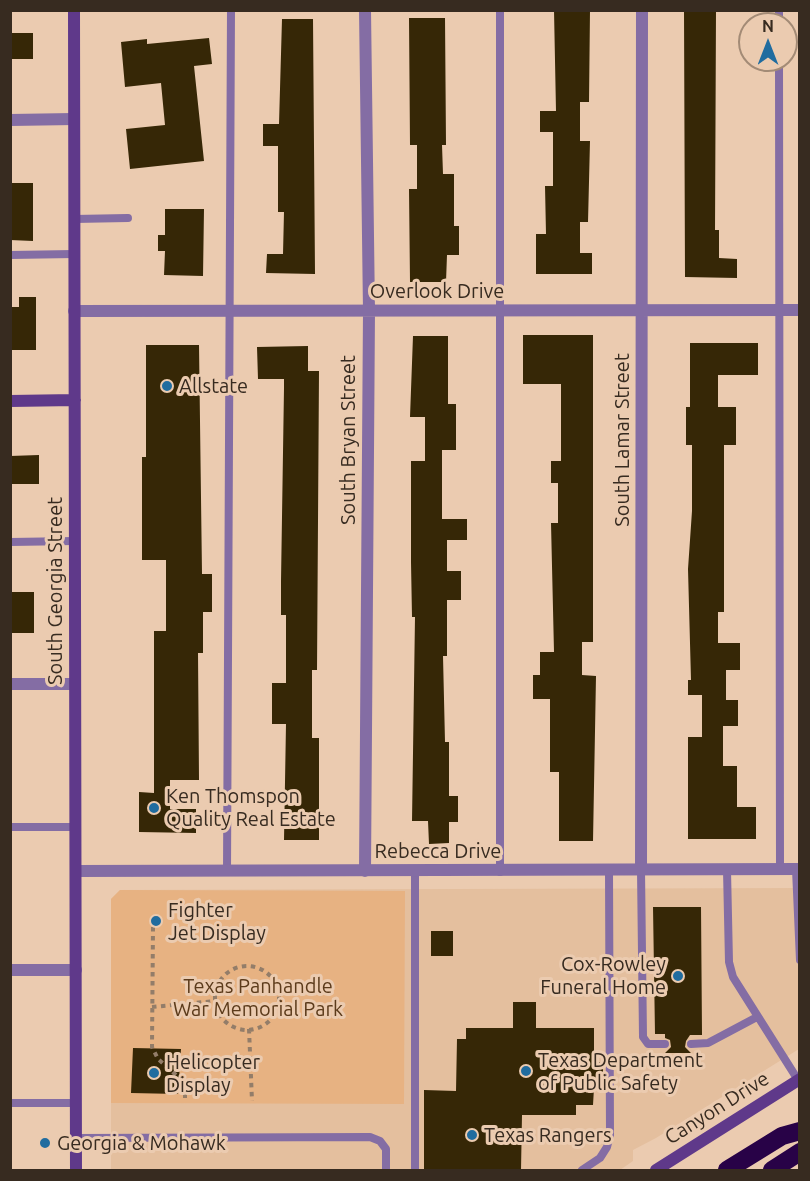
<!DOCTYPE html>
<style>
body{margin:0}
#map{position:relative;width:810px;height:1181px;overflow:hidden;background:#ebcbb0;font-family:Ubuntu,sans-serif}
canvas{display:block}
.frame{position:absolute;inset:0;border:12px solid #372b20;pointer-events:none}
.north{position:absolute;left:738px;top:12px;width:60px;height:60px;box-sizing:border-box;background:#ebcbb0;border:2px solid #a38b76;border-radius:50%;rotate:0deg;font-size:16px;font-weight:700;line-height:24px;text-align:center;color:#372b20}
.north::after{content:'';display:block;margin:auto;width:21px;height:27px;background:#206c9f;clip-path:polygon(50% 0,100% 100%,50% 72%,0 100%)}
</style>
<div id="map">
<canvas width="810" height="1181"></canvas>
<div class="frame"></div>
<div class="north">N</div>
</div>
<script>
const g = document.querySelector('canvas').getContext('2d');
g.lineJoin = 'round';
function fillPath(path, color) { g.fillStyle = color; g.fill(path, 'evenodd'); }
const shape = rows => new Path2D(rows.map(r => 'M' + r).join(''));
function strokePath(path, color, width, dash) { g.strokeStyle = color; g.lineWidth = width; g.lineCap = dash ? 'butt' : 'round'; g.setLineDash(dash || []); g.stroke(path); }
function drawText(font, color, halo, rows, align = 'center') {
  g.font = font + ' Ubuntu,sans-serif'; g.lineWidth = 6; g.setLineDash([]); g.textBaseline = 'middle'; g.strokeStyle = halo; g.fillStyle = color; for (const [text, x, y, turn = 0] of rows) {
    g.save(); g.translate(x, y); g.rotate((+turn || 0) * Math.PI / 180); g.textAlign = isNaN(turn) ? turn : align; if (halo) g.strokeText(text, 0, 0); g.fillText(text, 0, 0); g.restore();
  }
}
const built = shape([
 [799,888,799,1049,656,1138,633,1150,633,1161,620,1170,111,1170,111,899,120,890]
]);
const green = shape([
 [120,890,405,891,404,1104,111,1103,111,899]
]);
const building = shape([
 [554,10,590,10,589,102,580,102,580,141,590,141,588,222,580,222,580,253,592,253,592,274,536,274,536,234,546,234,545,186,553,186,553,132,540,132,540,111,556,111],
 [684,10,716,10,715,230,719,230,719,258,737,259,737,278,685,277],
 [409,18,445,18,446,145,442,145,443,174,454,174,454,226,459,226,459,255,447,255,446,282,410,282,409,189,417,189,417,145,410,145],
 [282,19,313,19,315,274,266,273,267,254,283,254,284,212,278,212,278,146,263,146,263,124,279,124],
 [10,33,33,33,33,59,10,59],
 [209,38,212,64,194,66,204,161,130,169,126,129,165,125,161,83,125,87,121,42,147,39,147,44],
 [10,183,33,183,33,241,10,240],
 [165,209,204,209,203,276,164,275,165,251,158,251,158,235,165,235],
 [19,297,36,297,36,350,10,350,10,307,19,307],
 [523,335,593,335,593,642,582,642,582,675,596,676,593,841,559,841,559,772,550,772,550,699,533,699,533,675,540,675,540,652,554,652,551,523,558,523,558,483,551,483,551,461,561,461,561,384,523,384],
 [413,336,448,336,448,404,456,404,456,450,442,450,442,519,467,519,467,540,447,540,447,571,461,571,461,600,447,600,447,656,443,656,445,742,449,742,449,796,458,796,458,822,449,822,449,843,429,844,428,821,412,821,415,617,412,617,411,562,411,461,425,461,425,417,410,417],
 [690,343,758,343,758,375,718,375,718,407,736,407,736,445,724,445,724,612,718,612,718,643,740,643,740,670,726,670,726,700,738,700,738,726,723,726,723,766,737,766,737,807,756,807,756,839,688,839,688,737,702,737,702,695,688,695,688,680,691,680,688,569,692,511,692,445,686,445,686,407,690,407],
 [146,345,199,345,202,574,212,574,212,612,203,612,203,653,198,653,199,780,170,780,170,809,196,809,196,833,139,832,139,792,154,793,154,631,166,631,166,560,142,560,142,457,146,457],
 [308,346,308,371,319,371,317,670,312,670,312,738,319,738,319,840,284,840,286,724,272,724,272,683,286,683,286,615,281,615,281,581,284,388,284,379,258,379,257,347],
 [39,455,39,484,10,484,10,456],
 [10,592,34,592,34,633,10,633],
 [653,907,701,907,702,1035,690,1035,686,1041,685,1047,691,1053,665,1053,671,1047,670,1040,665,1038,665,1034,655,1034],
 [431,931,453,931,453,956,431,956],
 [513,1002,536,1002,536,1028,594,1028,594,1062,603,1062,603,1088,594,1088,593,1105,576,1105,576,1115,522,1115,521,1170,424,1170,424,1090,456,1091,457,1039,466,1039,466,1028,513,1028],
 [133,1048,181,1049,178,1094,131,1093]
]);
const path = shape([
 [153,927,152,1047,158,1059,185,1083,185,1102],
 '215 998a32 32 0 1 1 64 0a32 32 0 1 1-64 0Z',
 [152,1007,215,1001],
 [249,1029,252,1101]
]);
const lane = shape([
 [500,10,500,872],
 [779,10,779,24],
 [779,60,780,869],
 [74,219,128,218],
 [10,255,74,254],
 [10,542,75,541],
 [10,827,76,827],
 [796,869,800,960],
 [641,870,643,1037,648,1044,665,1044],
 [727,870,729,962,733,977,798,1080],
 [227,871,231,10],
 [691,1044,708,1043,757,1017],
 [10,1103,76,1103],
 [76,1138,370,1137,380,1141,386,1149,386,1170],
 [415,1170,415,871],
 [582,1170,600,1158,607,1147,610,1135,609,871]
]);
const street = shape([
 [10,120,74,119],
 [74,311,800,310],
 [10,684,75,684],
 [641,870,642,10],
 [76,871,800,869],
 [365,871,369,311,365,10],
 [10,970,76,970]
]);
const secondary = shape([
 [74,10,76,1170],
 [10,401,75,400],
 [656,1170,800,1079]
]);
const highway = shape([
 [727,1170,782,1136,800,1131],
 [772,1170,800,1152]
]);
const markers = [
 [167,386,6,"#206c9f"],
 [154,808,6,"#206c9f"],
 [156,921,6,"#206c9f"],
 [678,976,6,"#206c9f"],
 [526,1071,6,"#206c9f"],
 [154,1073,6,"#206c9f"],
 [472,1135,6,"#206c9f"],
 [45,1143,6,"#206c9f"]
];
const streetNames = [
 ["Overlook Drive",437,291],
 ["South Bryan Street",348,440,-90],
 ["South Lamar Street",622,440,-90],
 ["South Georgia Street",55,591,-90],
 ["Rebecca Drive",438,851],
 ["Canyon Drive",717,1108,-32]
];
const poiNames = [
 ["Allstate",179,386],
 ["Ken Thomspon",166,796],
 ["Quality Real Estate",166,819],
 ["Fighter",168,910],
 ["Jet Display",168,933],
 ["Cox-Rowley",666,964,"right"],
 ["Funeral Home",666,987,"right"],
 ["Texas Department",538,1060],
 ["of Public Safety",538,1083],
 ["Helicopter",166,1062],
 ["Display",166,1085],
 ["Texas Rangers",484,1135],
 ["Georgia & Mohawk",57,1143]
];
const parkNames = [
 ["Texas Panhandle",258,986],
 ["War Memorial Park",258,1009]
];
fillPath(built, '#e4bf9e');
fillPath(green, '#e7b282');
fillPath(building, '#362706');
strokePath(path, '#937d69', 4, [4.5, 4.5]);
strokePath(lane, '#846da4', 8);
strokePath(street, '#846da4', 12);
strokePath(secondary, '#5f398a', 12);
strokePath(highway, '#280247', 18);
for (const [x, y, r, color] of markers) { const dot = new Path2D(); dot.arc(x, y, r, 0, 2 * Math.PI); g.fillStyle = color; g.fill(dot); strokePath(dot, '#ebcbb0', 2); }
drawText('20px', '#372b20', '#ebcbb0', streetNames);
drawText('20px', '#372b20', '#ebcbb0', poiNames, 'left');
drawText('20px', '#5c3b1b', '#ebcbb0', parkNames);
</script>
